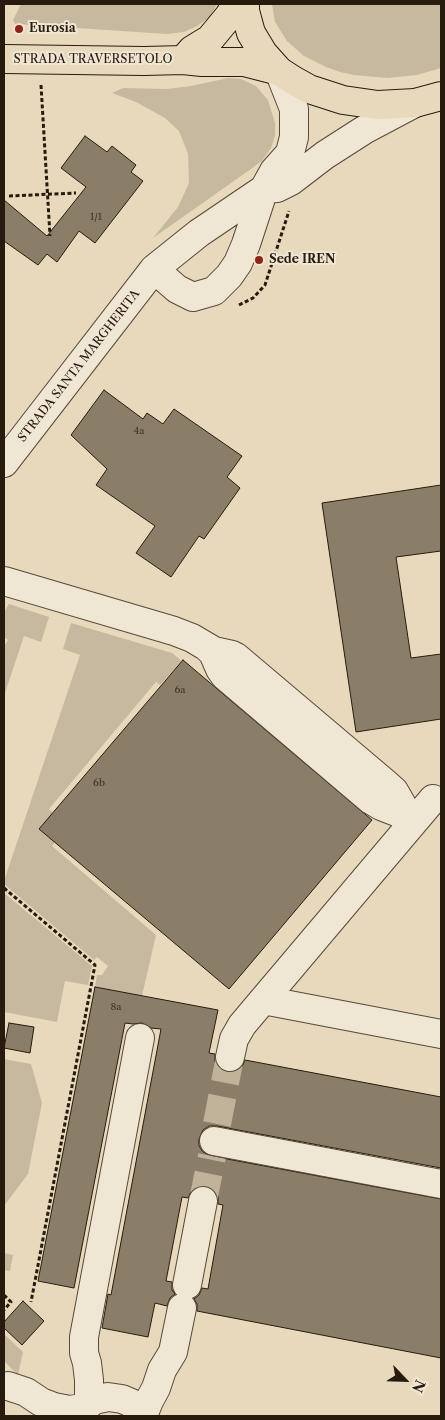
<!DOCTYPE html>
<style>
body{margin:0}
#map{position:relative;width:445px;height:1420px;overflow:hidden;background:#e8d9bd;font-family:"Libre Caslon Text",serif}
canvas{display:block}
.frame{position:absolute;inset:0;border:5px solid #261b0d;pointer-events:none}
.north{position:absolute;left:380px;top:1355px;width:50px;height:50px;-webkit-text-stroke:4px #f0e6d4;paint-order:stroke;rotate:114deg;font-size:14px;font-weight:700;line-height:20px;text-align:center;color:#261b0d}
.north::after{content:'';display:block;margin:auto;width:18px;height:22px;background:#261b0d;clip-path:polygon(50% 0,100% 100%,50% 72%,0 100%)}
</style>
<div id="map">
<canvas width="445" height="1420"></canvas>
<div class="frame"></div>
<div class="north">N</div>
</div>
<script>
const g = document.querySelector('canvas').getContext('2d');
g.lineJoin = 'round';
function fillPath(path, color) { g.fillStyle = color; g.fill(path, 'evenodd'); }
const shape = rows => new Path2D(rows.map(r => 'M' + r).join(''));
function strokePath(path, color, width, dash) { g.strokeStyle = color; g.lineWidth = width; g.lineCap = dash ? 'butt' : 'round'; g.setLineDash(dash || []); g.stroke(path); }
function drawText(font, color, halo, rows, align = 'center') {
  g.font = font + ' "Libre Caslon Text",serif'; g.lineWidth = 4; g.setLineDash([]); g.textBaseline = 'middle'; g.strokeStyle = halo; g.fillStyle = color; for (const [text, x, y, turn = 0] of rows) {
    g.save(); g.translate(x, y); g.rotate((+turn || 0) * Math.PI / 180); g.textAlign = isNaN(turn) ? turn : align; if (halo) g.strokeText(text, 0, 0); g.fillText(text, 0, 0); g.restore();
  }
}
const green = shape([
 [21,4,217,4,210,17,197,26,184,32,167,34,15,24,13,20],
 [272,4,441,4,441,68,417,75,387,78,354,75,340,72,326,67,304,56,287,41,275,22],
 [228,78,241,79,256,86,268,100,275,123,275,136,271,148,262,161,251,169,153,238,178,207,189,183,188,154,179,131,165,118,136,102,112,93,123,88,167,89,191,86],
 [9,604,49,617,41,642,24,636,4,696,4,647,8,640,4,637,4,612],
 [71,623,172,653,182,661,160,685,156,682,49,809,53,813,55,842,52,846,156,935,142,996,95,987,97,975,102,975,108,966,97,957,94,960,4,884,4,881,80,655,63,649],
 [4,893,92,966,88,985,65,981,57,1022,4,1012],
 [4,1059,31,1064,42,1103,28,1174,4,1206],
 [4,1253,13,1255,10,1271,4,1270],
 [4,1334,23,1352,18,1375,4,1361]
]);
const building = shape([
 [85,136,107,152,112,146,136,165,131,172,143,181,95,243,79,231,57,262,47,254,38,265,4,241,4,200,47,236,86,187,61,168,85,136],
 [104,390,143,419,147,413,163,424,174,409,242,456,227,477,240,488,204,539,199,536,171,577,136,553,155,526,96,485,107,469,71,435,104,390],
 [441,485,441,551,396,557,411,658,441,654,441,719,356,732,322,503,441,485],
 [183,660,372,820,229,989,39,829,183,660],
 [95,987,218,1010,209,1053,215,1054,215,1062,220,1069,226,1072,235,1072,242,1067,245,1060,441,1097,441,1168,217,1126,209,1126,203,1130,199,1139,199,1146,203,1152,211,1156,441,1199,441,1358,197,1311,197,1304,194,1299,199,1295,202,1288,208,1289,223,1205,218,1204,218,1196,214,1190,205,1186,197,1186,192,1190,188,1198,182,1197,166,1281,172,1282,172,1290,175,1294,170,1298,167,1306,155,1303,148,1337,102,1328,108,1294,111,1295,161,1029,151,1028,142,1023,133,1024,125,1023,74,1288,38,1281,95,987],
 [9,1023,34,1027,30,1053,4,1048,9,1023],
 [23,1301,44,1321,22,1345,4,1328,4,1322,23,1301]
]);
const minorTunnel = shape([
 [217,1124,230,1057],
 [203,1201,212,1156]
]);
const path = shape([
 [41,85,50,236],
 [9,196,76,193],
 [239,305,253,298,265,285,289,211],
 [4,888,95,965,31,1302],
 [4,1295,11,1302,4,1310]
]);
const minor = shape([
 [154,269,177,289,193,297,214,291,229,276,238,263,246,244,264,189,274,171,290,153,294,137,294,109,279,71],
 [4,463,154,269,199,233,264,189,277,188,291,181,325,155,364,130,415,103],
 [4,581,174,631,192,638,214,651,232,655,236,657,385,783,394,791,406,812,414,821],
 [207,647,213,653,220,669,225,676,371,800,381,806,404,815,413,821],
 [263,1000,441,1034],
 [230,1057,234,1039,242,1025,433,799],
 [214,1141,441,1184],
 [187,1285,203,1201],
 [8,1386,26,1392,41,1402,54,1407,69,1410,84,1408],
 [87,1404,89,1399,89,1380,87,1363,84,1353,84,1337,140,1038],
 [78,1415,84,1408,94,1400,108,1397,122,1399,129,1402,135,1405,143,1416],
 [143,1416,149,1401,156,1388,162,1370,173,1352,182,1308]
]);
const major = shape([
 [245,4,245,11,251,33,263,53,279,71,293,80,309,89,343,100,378,105,415,103,441,96],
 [4,59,144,61,183,60,202,62,244,62,279,71],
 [183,60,192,50,210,39,229,16,236,4]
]);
const markers = [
 [19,29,5,"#8f2418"],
 [259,260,5,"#8f2418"]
];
const numberNames = [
 ["1/1",96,217],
 ["4a",139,431],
 ["6a",180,690],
 ["6b",99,783],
 ["8a",116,1007]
];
const poiNames = [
 ["Eurosia",29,29],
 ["Sede IREN",269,260]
];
const streetNames = [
 ["STRADA TRAVERSETOLO",93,60],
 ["STRADA SANTA MARGHERITA",79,366,-52]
];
fillPath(green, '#c7b99f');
fillPath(building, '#8b7e69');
strokePath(building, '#261b0d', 1);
strokePath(minorTunnel, '#c1b39a', 28, [28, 14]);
strokePath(minor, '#564a39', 30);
strokePath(major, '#261b0d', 30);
strokePath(path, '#261b0d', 3, [4, 2.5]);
strokePath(minor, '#f0e6d4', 28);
strokePath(major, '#e8d9bd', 28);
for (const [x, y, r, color] of markers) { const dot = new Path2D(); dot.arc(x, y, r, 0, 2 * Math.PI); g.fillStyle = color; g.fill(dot); strokePath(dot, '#f0e6d4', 2); }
drawText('10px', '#3f3424', null, numberNames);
drawText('bold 12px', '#261b0d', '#f0e6d4', poiNames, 'left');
drawText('12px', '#261b0d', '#f0e6d4', streetNames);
</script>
